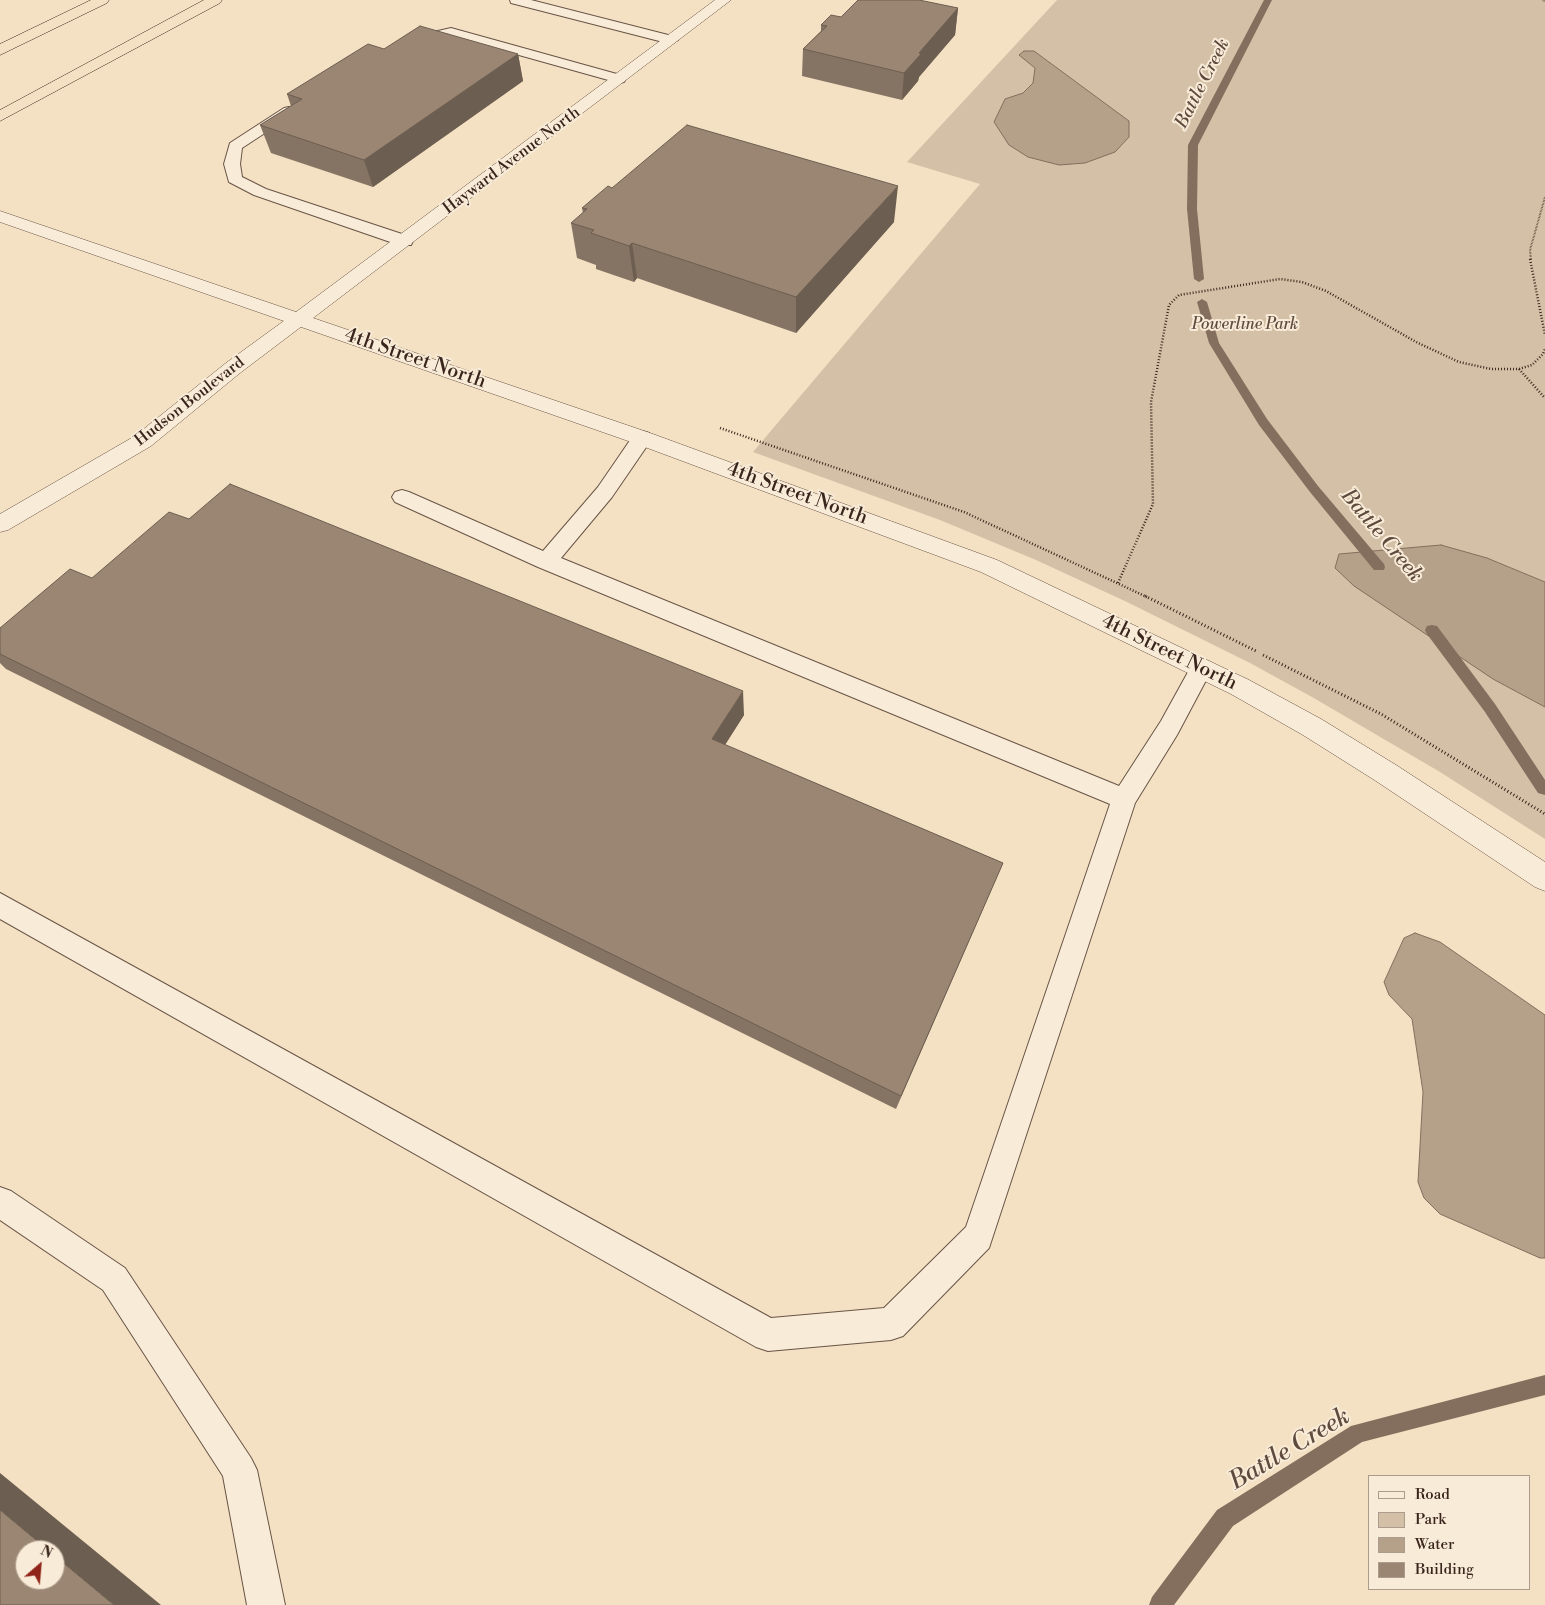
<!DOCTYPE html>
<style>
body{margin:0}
#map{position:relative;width:1545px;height:1605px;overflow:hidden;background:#f4e0c2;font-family:"Libre Bodoni",serif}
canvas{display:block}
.legend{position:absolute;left:1368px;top:1475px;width:162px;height:115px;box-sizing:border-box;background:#f8ebd7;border:1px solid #ac9c8d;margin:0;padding:6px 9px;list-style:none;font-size:15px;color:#3a251d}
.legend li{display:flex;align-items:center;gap:10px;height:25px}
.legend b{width:25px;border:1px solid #ac9c8d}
.north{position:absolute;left:15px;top:1540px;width:50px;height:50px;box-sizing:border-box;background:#f8ebd7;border:1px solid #ac9c8d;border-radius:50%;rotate:27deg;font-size:14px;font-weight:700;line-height:20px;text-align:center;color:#3a251d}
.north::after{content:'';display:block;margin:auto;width:18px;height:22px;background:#8f2418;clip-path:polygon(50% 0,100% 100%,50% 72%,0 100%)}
</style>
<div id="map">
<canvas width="1545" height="1605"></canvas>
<ul class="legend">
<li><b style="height:6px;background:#f8ebd7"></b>Road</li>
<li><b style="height:14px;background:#d4c0a6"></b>Park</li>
<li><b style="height:14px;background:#b5a08a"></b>Water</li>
<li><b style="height:14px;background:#9b8673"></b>Building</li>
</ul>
<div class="north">N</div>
</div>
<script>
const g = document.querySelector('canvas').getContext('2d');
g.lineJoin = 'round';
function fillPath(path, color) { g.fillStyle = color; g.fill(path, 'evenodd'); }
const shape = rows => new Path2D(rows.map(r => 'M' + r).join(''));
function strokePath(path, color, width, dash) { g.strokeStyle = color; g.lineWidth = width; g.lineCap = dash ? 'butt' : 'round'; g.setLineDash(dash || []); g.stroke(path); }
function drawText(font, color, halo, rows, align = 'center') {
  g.font = font + ' "Libre Bodoni",serif'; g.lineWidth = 4; g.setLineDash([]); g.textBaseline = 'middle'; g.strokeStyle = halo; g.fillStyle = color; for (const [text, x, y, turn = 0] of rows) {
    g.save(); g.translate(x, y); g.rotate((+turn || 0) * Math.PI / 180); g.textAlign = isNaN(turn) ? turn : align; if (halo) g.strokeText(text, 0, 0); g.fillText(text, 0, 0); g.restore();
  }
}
const green = shape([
 [1057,0,1545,0,1545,839,1440,772,1312,697,1250,663,1127,602,1036,560,940,520,753,452,980,184,907,162]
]);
const water = shape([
 [1024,51,1034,51,1129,121,1129,137,1115,152,1085,163,1059,165,1028,157,1009,145,994,122,1005,99,1023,93,1033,83,1035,68,1019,55,1024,51],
 [1441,545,1487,558,1545,582,1545,707,1493,679,1354,586,1335,568,1339,554,1441,545],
 [1415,933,1440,942,1545,1015,1545,1258,1540,1258,1440,1214,1424,1198,1418,1182,1423,1092,1412,1019,1389,995,1384,982,1404,938,1415,933]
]);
const stream = shape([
 [1264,0,1272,0,1198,145,1197,209,1204,279,1199,282,1194,279,1187,209,1188,145,1264,0],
 [1202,299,1207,302,1219,343,1267,419,1318,486,1384,564,1385,567,1384,570,1374,570,1310,492,1259,425,1209,343,1197,302,1202,299],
 [1432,625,1437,626,1495,704,1545,780,1545,795,1538,793,1485,712,1427,634,1425,630,1427,626,1432,625],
 [1545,1375,1545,1395,1362,1442,1233,1526,1174,1605,1149,1605,1152,1597,1217,1510,1351,1426,1545,1375]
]);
const pathFar2 = shape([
 [1543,0,1545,2],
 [1531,260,1530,250,1545,197]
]);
const pathFar1 = shape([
 [1530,259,1545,335],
 [1519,369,1545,398],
 [720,428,964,512,1147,597],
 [1118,583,1153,504,1151,402,1169,305,1179,295,1280,279,1302,282,1326,291,1418,343,1459,362,1491,369,1519,369,1532,365,1543,354,1545,349]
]);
const path = shape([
 [1145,596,1256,651],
 [1263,655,1381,714,1545,814]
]);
const service = shape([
 [510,0,531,0,676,37,678,40,671,44,511,3,510,0],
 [451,28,624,76,626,79,624,82,619,83,451,36,412,45,405,41,407,38,451,28],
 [289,107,294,108,296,111,294,114,242,148,240,164,242,177,266,189,411,237,413,241,411,245,399,245,254,195,229,182,224,164,230,143,284,108,289,107],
 [642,431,649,433,652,438,649,443,612,497,561,558,1119,786,1161,721,1193,663,1201,660,1209,663,1212,669,1177,735,1135,803,989,1248,903,1336,891,1340,768,1351,756,1347,0,919,0,893,771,1318,884,1308,966,1227,1110,804,538,567,395,502,392,497,395,492,402,490,409,492,543,551,598,487,635,433,642,431],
 [0,1187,11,1191,125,1268,251,1458,257,1470,285,1605,247,1605,223,1476,103,1290,0,1220,0,1187]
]);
const minor = shape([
 [299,313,306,315,309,319,306,323,240,373,151,446,8,530,0,532,0,514,135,436,226,363,292,315,299,313]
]);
const tertiary = shape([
 [715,0,731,0,313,318,650,433,997,560,1249,680,1321,719,1396,765,1545,862,1545,891,1535,887,1376,781,1303,735,1231,694,981,572,634,443,0,222,0,211,296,312,715,0]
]);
const motorway = shape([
 [91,0,109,0,107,3,0,55,0,44,91,0],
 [204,0,222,0,220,3,0,121,0,110,204,0]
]);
const wall = shape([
 [958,8,955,35,919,77,918,81,902,100,802,76,803,49,821,31,821,25,841,17],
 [384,49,518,54,523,81,373,187,271,153,260,125,291,106,287,94],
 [612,188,894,222,796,333,637,278,634,282,596,269,596,265,577,258,571,223,583,213,582,208],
 [92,578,744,715,725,745,1003,863,896,1109,6,669,0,663,0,628]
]);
const shadedWall = shape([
 [958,8,955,35,919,77,918,81,902,100,904,73,919,53],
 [518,54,523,81,373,187,364,160],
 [898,186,894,222,796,333,796,297],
 [632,243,637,278,634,282,629,246],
 [743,691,744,715,714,762,712,739],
 [0,1473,161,1605,114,1605,55,1556,55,1550,48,1550,0,1510]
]);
const building = shape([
 [858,0,919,0,958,8,919,53,921,54,904,73,803,49,827,26,821,25,831,15,841,17,858,0],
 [420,26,518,54,364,160,260,125,302,99,287,94,368,44,384,49,420,26],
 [687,125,898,186,796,297,632,243,629,246,591,233,594,230,571,223,587,209,582,208,608,186,612,188,687,125],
 [230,484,743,691,712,739,1003,863,901,1096,0,654,0,628,70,569,92,578,169,512,189,519,230,484],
 [0,1510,48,1550,25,1550,25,1580,55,1580,55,1556,114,1605,0,1605,0,1510]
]);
const farStreetnames = [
 ["Hayward Avenue North",512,161,-37],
 ["Hudson Boulevard",190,402,-38]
];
const farParknames = [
 ["Powerline Park",1245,325]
];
const farWaternames = [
 ["Battle Creek",1203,84,-63]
];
const streetNames = [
 ["4th Street North",415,359,19],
 ["4th Street North",797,494,20],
 ["4th Street North",1169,653,26]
];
const waterNames = [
 ["Battle Creek",1381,536,50]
];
const nearWaternames = [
 ["Battle Creek",1290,1450,-31]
];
fillPath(green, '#d4c0a6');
fillPath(water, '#b5a08a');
strokePath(water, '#846f5e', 1);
fillPath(stream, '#846f5e');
strokePath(service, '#685446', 2);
strokePath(minor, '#685446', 1);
strokePath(tertiary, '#685446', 1);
strokePath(motorway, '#3a251d', 1);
strokePath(pathFar2, '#3a251d', 2, [0.5, 1]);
strokePath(pathFar1, '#3a251d', 2.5, [1, 2]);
strokePath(path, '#3a251d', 3, [1, 2.5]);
fillPath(service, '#f8ebd7');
fillPath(minor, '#f8ebd7');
fillPath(tertiary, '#f8ebd7');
fillPath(motorway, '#f4e0c2');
fillPath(wall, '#857363');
fillPath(shadedWall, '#6c5e50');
fillPath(building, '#9b8673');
strokePath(building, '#6c5e50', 1);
drawText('16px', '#3a251d', '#f8ebd7', farStreetnames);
drawText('italic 16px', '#604c3f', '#f8ebd7', farParknames);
drawText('italic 18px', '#5f4a3e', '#f8ebd7', farWaternames);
drawText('20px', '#3a251d', '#f8ebd7', streetNames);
drawText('italic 21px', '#5f4a3e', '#f8ebd7', waterNames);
drawText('italic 25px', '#5f4a3e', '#f8ebd7', nearWaternames);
</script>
